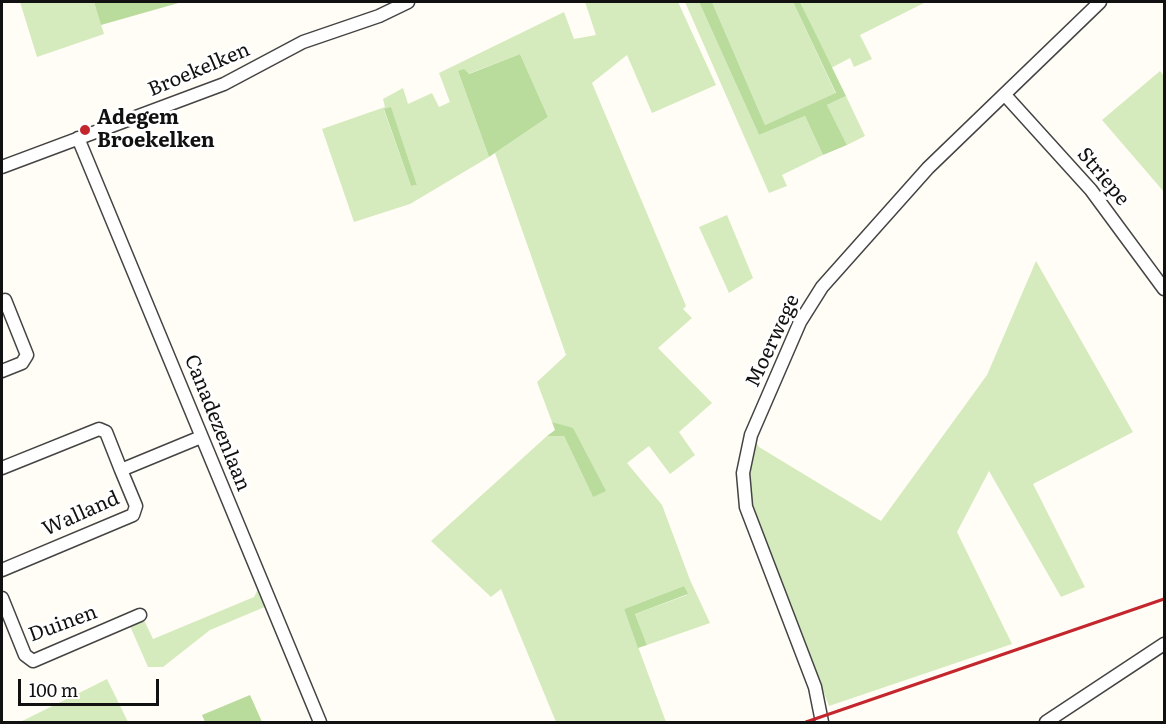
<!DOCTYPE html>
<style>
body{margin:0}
#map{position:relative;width:1166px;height:724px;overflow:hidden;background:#fffdf5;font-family:Literata,serif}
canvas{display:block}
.frame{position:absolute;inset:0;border:3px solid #111;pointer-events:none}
.scale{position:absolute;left:18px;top:679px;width:141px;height:27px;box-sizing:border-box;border:3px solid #111;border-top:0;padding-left:8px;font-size:18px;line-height:21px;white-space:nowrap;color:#111;-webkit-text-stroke:4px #fff;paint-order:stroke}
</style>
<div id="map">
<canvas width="1166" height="724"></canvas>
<div class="frame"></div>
<div class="scale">100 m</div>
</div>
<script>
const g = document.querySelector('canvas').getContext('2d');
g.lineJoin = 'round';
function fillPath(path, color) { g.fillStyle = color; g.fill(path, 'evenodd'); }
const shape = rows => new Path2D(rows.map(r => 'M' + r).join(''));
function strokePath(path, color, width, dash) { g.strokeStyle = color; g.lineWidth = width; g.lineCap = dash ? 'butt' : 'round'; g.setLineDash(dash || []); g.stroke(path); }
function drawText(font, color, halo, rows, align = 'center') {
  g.font = font + ' Literata,serif'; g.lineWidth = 6; g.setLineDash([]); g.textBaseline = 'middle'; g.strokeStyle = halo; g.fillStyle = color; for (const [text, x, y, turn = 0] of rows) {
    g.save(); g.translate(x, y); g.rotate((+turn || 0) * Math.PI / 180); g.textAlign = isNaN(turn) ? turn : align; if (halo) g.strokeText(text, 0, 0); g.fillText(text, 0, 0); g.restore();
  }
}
const green = shape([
 [20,2,94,2,104,34,37,57],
 [585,2,678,2,716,85,652,113,627,55,592,83,686,306,683,309,692,318,658,348,712,403,679,432,695,455,670,474,649,446,627,463,662,505,690,580,710,623,647,645,635,614,687,595,684,586,624,609,666,722,556,722,501,589,491,597,431,541,547,436,564,436,593,497,573,429,552,422,537,382,566,355,495,153,548,117,520,54,468,74,458,71,489,157,410,204,354,222,322,129,385,107,383,99,403,88,408,104,432,93,439,107,450,102,439,73,564,12,574,39,596,35],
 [391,108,417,185,411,186,384,110],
 [685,2,699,2,759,135,805,116,823,155,782,175,787,186,769,193],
 [712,2,793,2,836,94,765,125],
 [800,2,926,2,860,35,872,59,854,67,850,58,831,68],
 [1160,71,1164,76,1164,192,1102,120],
 [846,96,865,136,847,145,827,105],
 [727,215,753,278,729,293,699,227],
 [1036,261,1133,432,1033,484,1085,587,1061,597,989,471,957,532,1012,644,829,706,752,507,748,469,756,442,759,447,881,521,987,375],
 [259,587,267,606,210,630,163,667,148,667,130,626,144,620,153,639,254,597],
 [107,679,128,722,20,722,81,692]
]);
const forest = shape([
 [94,2,182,2,101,25],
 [699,2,712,2,765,125,836,93,793,2,800,2,846,96,827,105,847,145,823,155,805,116,759,135],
 [520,54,548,117,489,157,458,71,464,69,469,74],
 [391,107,417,185,411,186,384,109],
 [552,422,573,428,606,491,593,497,564,436,547,436,555,430],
 [684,586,688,594,635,614,647,645,638,648,624,609],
 [250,695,262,722,205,722,202,715]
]);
const minor = shape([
 [1005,95,1091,190,1164,289],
 [78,138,320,722],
 [2,167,224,84,303,42,379,16,408,2],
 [2,371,22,363,27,355,5,300],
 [2,468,99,429,106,432,121,470,201,437],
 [2,570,133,515,136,506,121,470],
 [2,598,25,655,33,661,140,615],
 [822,722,815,687,746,507,743,473,751,435,800,322,822,287,928,168,1100,2],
 [1046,722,1164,644]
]);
const rail = shape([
 [806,722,1164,599]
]);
const markers = [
 [85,130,6,"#c4262e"]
];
const streetNames = [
 ["Broekelken",199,70,-23],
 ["Striepe",1103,177,50],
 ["Moerwege",773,341,-65],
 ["Canadezenlaan",217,423,68],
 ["Walland",81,514,-24],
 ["Duinen",63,624,-20]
];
const poiNames = [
 ["Adegem",97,118],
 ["Broekelken",97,141]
];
fillPath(green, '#d5ebbd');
fillPath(forest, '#b9dc9c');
strokePath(minor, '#444', 15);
strokePath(minor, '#fff', 12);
strokePath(rail, '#c4262e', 3);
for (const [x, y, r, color] of markers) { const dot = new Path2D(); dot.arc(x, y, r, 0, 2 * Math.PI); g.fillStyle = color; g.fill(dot); strokePath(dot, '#fff', 2); }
drawText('20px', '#111', '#fff', streetNames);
drawText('bold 20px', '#111', '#fff', poiNames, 'left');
</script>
